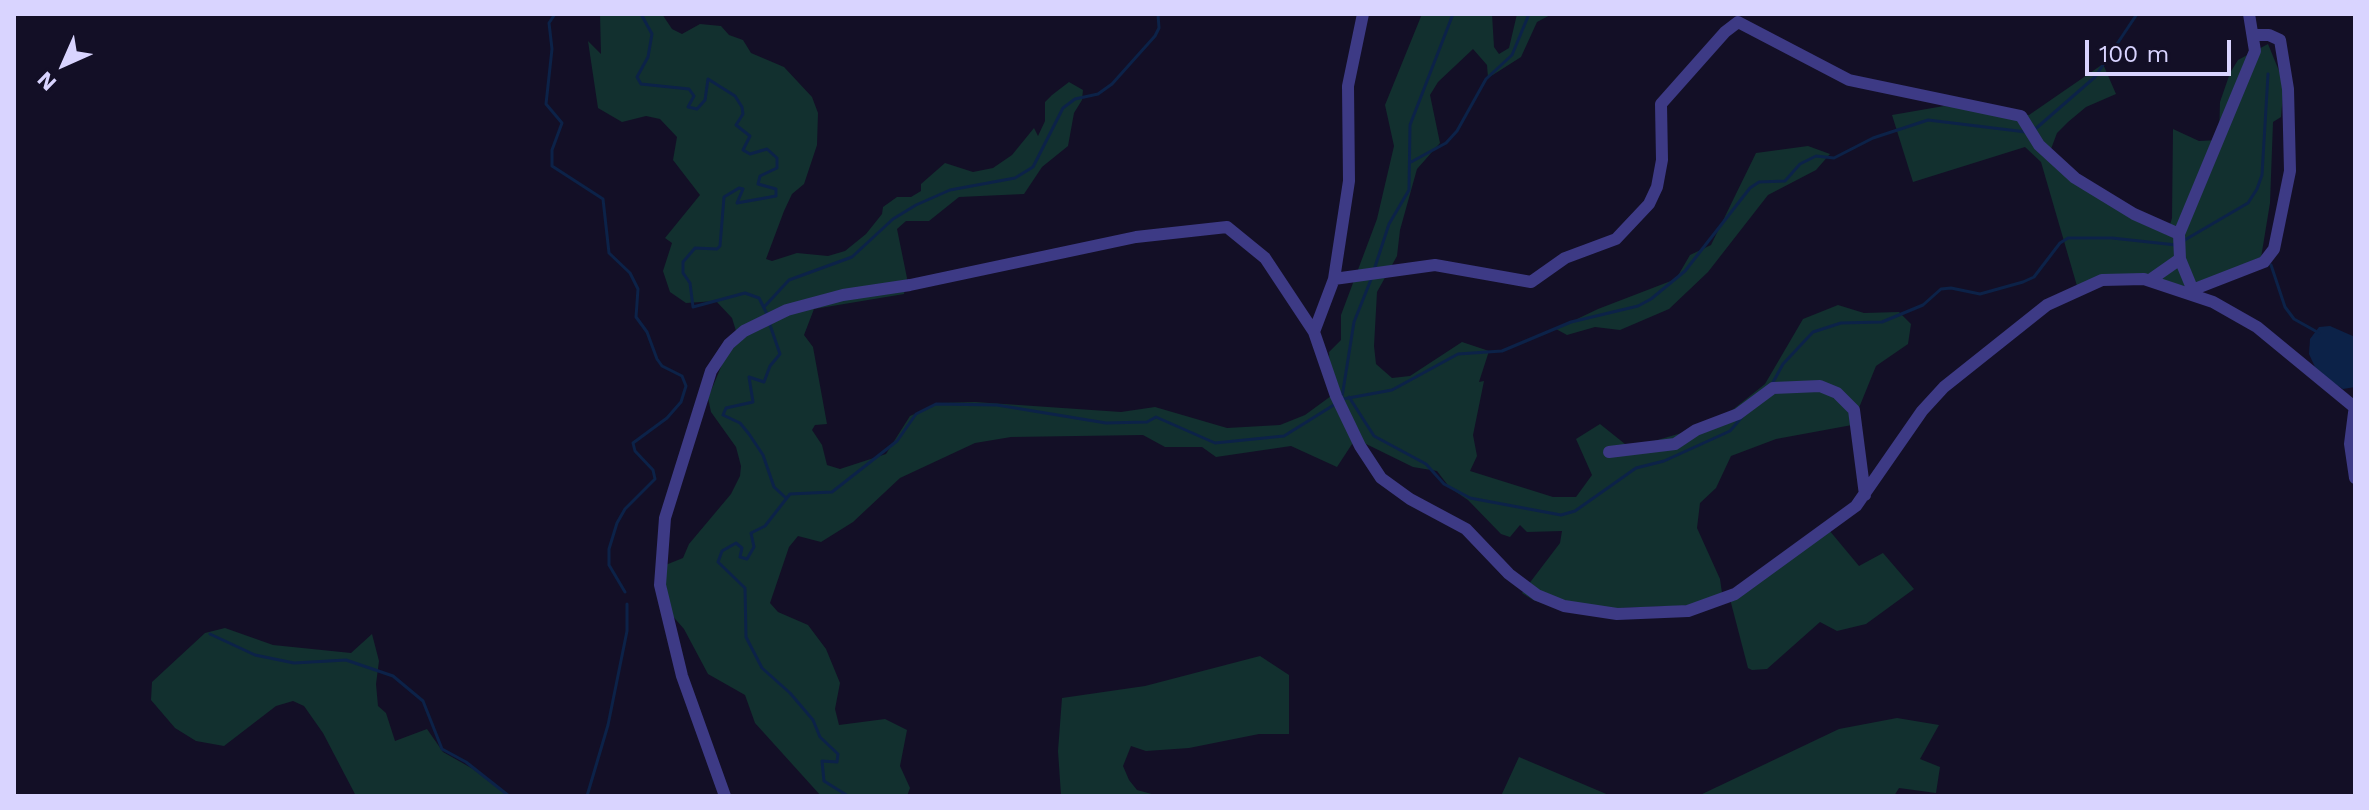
<!DOCTYPE html>
<style>
body{margin:0}
#map{position:relative;width:2369px;height:810px;overflow:hidden;background:#130f26;font-family:"Work Sans",sans-serif}
canvas{display:block}
.frame{position:absolute;inset:0;border:16px solid #d9d4ff;pointer-events:none}
.north{position:absolute;left:24px;top:24px;width:80px;height:80px;-webkit-text-stroke:6px #130f26;paint-order:stroke;rotate:225deg;font-size:22px;font-weight:700;line-height:32px;text-align:center;color:#d9d4ff}
.north::after{content:'';display:block;margin:auto;width:28px;height:36px;background:#d9d4ff;clip-path:polygon(50% 0,100% 100%,50% 72%,0 100%)}
.scale{position:absolute;left:2085px;top:40px;width:146px;height:36px;box-sizing:border-box;border:4px solid #d9d4ff;border-top:0;padding-left:10px;font-size:24px;line-height:28px;white-space:nowrap;color:#d9d4ff;-webkit-text-stroke:6px #130f26;paint-order:stroke}
</style>
<div id="map">
<canvas width="2369" height="810"></canvas>
<div class="frame"></div>
<div class="north">N</div>
<div class="scale">100 m</div>
</div>
<script>
const g = document.querySelector('canvas').getContext('2d');
g.lineJoin = 'round';
function fillPath(path, color) { g.fillStyle = color; g.fill(path, 'evenodd'); }
const shape = rows => new Path2D(rows.map(r => 'M' + r).join(''));
function strokePath(path, color, width, dash) { g.strokeStyle = color; g.lineWidth = width; g.lineCap = dash ? 'butt' : 'round'; g.setLineDash(dash || []); g.stroke(path); }
const green = shape([
 [600,14,662,14,672,29,682,34,700,24,721,26,729,35,743,40,751,53,784,67,812,97,818,113,817,145,804,184,792,194,784,211,766,259,772,261,797,253,828,256,845,251,866,234,882,214,883,207,897,197,911,197,921,191,921,184,945,163,973,172,993,168,1012,155,1034,128,1038,136,1045,121,1045,102,1052,95,1069,82,1083,90,1082,100,1074,113,1068,146,1042,167,1024,194,959,197,929,221,906,221,897,229,907,278,904,294,814,309,804,335,813,347,827,424,815,425,812,430,822,445,827,465,840,469,886,454,910,416,939,403,975,402,1121,412,1155,407,1227,428,1280,425,1305,415,1331,396,1329,352,1341,340,1341,315,1377,219,1394,146,1385,105,1422,14,1492,14,1494,47,1499,54,1509,48,1517,14,1552,14,1537,22,1521,57,1488,78,1487,65,1473,49,1438,82,1430,95,1440,143,1417,169,1400,230,1397,256,1377,292,1374,346,1376,364,1392,378,1410,376,1462,342,1489,351,1479,382,1484,381,1473,435,1477,456,1470,471,1553,497,1576,497,1592,475,1576,439,1600,424,1630,448,1716,423,1765,384,1803,319,1838,305,1864,313,1899,312,1911,324,1908,344,1876,366,1852,425,1776,439,1731,456,1716,488,1700,503,1697,528,1720,579,1722,593,1702,605,1563,610,1533,600,1522,593,1560,543,1562,531,1527,532,1520,525,1510,537,1501,534,1468,500,1450,488,1437,471,1413,467,1362,442,1354,441,1337,467,1291,446,1216,457,1202,447,1165,447,1143,435,1011,437,975,443,900,478,853,522,821,542,798,536,789,547,770,603,778,612,808,625,826,649,840,683,835,709,839,725,885,719,907,730,900,766,910,788,907,796,821,796,755,723,745,695,708,674,684,629,670,613,663,566,683,558,689,544,731,494,740,476,741,466,736,447,711,412,708,398,736,331,732,318,716,301,686,303,670,292,663,271,672,243,665,238,700,195,673,160,677,137,660,119,646,116,622,122,598,108,588,41,601,54],
 [2268,44,2284,83,2281,117,2273,122,2270,203,2260,264,2182,295,2153,281,2077,286,2041,162,2025,147,1913,182,1892,115,1944,106,2029,115,2103,64,2116,94,2086,107,2068,122,2057,133,2048,157,2167,235,2172,218,2173,129,2199,141,2219,140,2220,102,2230,73,2238,60],
 [1808,146,1830,154,1816,170,1768,195,1708,272,1669,309,1620,330,1595,327,1567,335,1556,329,1598,309,1676,279,1690,255,1711,245,1756,153],
 [1824,524,1859,566,1883,553,1914,589,1866,624,1837,631,1820,622,1767,669,1752,670,1748,668,1730,599],
 [225,628,273,645,351,653,372,634,379,661,376,684,378,706,386,713,395,741,427,729,443,752,473,769,508,796,356,796,323,733,304,706,293,701,276,706,224,746,196,741,175,728,151,700,152,682,205,633],
 [1260,656,1289,675,1289,734,1259,734,1189,748,1146,751,1131,746,1123,766,1129,780,1137,790,1159,796,1061,795,1058,751,1062,698,1145,686],
 [1897,718,1939,725,1920,759,1940,767,1936,793,1899,788,1894,796,1698,796,1839,729],
 [1519,757,1611,796,1501,796]
]);
const water = shape([
 [2330,326,2355,337,2355,387,2343,389,2332,382,2315,367,2309,354,2310,339,2319,327]
]);
const stream = shape([
 [555,14,549,23,552,49,546,104,562,123,552,150,552,166,603,199,609,253,630,273,638,289,636,317,647,332,657,359,662,366,682,376,686,386,681,402,667,418,633,443,635,451,653,470,655,479,625,509,617,523,609,549,609,565,625,592],
 [641,14,652,34,648,57,637,77,641,84,689,89,694,96,688,107,697,109,705,100,708,79,735,96,742,107,743,114,736,125,750,136,743,150,750,154,767,149,777,158,777,168,760,176,758,184,776,189,776,196,737,203,743,189,739,188,724,197,720,246,717,249,695,248,683,262,683,273,690,283,693,307,745,293,759,298,767,314],
 [2033,131,2095,77,2137,14],
 [1411,162,1446,143,1457,131,1486,79,1512,55,1529,14],
 [2183,241,2248,203,2257,189,2262,175,2268,74],
 [2271,265,2285,307,2294,319,2319,333],
 [1374,270,1389,224,1409,190,1410,125,1453,14],
 [765,306,789,280,852,257,893,219,916,205,950,190,1015,178,1033,167,1063,108,1075,99,1098,94,1112,84,1155,36,1159,28,1158,14],
 [770,325,780,354,770,366,764,382,749,377,753,402,726,408,723,415,740,423,749,434,763,455,774,487,786,498],
 [1772,384,1783,364,1813,332,1841,323,1882,322,1923,305,1941,289,1951,288,1980,294,2023,282,2034,277,2060,243,2068,238,2112,238,2176,245],
 [1342,397,1354,322,1372,277],
 [1349,397,1374,436,1426,464,1444,484,1470,498,1561,515,1575,511,1636,468,1664,461,1730,431,1742,417],
 [1343,399,1392,390,1458,354,1502,351,1571,322,1638,306,1651,299,1685,271,1750,188,1759,182,1785,181,1800,164,1816,156,1834,158,1873,138,1928,120,2026,132],
 [210,634,255,655,294,663,346,660,393,676,423,701,442,749,466,762,509,796],
 [587,796,608,725,627,631,627,604],
 [848,796,824,781,822,761,837,762,838,754,820,737,813,720,790,693,762,668,746,637,745,588,718,562,722,551,736,543,742,548,740,557,747,559,754,547,751,533,765,526,790,494,832,492,897,441,916,414,936,404,997,405,1106,423,1147,422,1156,417,1215,443,1284,436,1337,403]
]);
const minor = shape([
 [1334,279,1435,265,1531,282,1565,258,1616,239,1649,204,1657,187,1662,160,1661,104,1725,32,1738,22,1849,80,2021,116,2039,145,2075,178,2134,214,2179,234],
 [2150,280,2180,259],
 [2192,290,2264,262,2274,249,2290,171,2288,89,2280,40,2269,35,2254,35],
 [2194,293,2180,259,2179,234,2255,51,2249,14],
 [1314,332,1334,279,1349,181,1348,86,1363,14],
 [2355,405,2350,444,2355,478],
 [1609,452,1675,444,1696,430,1738,414,1773,388,1820,386,1837,393,1854,410,1865,495],
 [725,796,682,676,660,585,665,518,711,371,729,344,744,331,787,310,843,295,910,285,1136,237,1227,227,1265,258,1314,332,1336,396,1360,446,1381,478,1410,499,1466,529,1509,574,1537,595,1564,606,1617,614,1688,611,1735,594,1856,506,1922,411,1944,387,2047,305,2102,280,2144,279,2213,302,2257,327,2353,406]
]);
fillPath(green, '#12302f');
fillPath(water, '#0c2248');
strokePath(stream, '#0c2248', 3);
strokePath(minor, '#3d3a85', 12);
</script>
